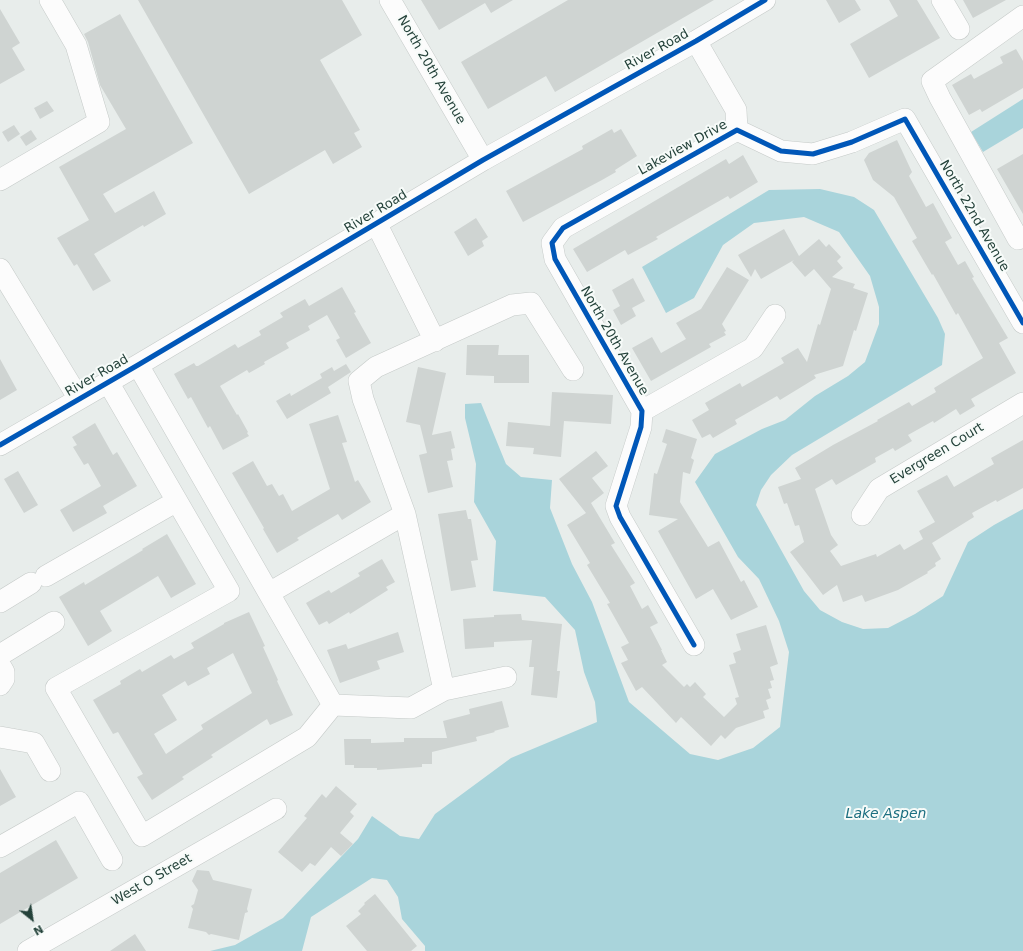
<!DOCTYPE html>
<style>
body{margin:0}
#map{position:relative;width:1023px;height:951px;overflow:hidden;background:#e8edeb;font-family:"DejaVu Sans",sans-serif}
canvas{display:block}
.north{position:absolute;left:12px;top:899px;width:40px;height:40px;-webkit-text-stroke:3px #f7fbf9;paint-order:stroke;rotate:150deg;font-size:11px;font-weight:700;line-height:16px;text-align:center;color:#24423a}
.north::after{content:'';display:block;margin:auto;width:14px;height:18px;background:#24423a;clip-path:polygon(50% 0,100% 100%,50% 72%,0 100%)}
</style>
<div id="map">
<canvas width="1023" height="951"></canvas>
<div class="north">N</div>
</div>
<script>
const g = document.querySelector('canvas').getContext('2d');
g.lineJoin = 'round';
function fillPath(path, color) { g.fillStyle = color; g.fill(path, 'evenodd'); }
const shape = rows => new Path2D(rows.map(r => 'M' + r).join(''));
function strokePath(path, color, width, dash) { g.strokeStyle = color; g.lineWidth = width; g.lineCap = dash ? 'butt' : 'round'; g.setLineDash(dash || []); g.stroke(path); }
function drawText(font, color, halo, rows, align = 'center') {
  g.font = font + ' "DejaVu Sans",sans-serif'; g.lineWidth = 4; g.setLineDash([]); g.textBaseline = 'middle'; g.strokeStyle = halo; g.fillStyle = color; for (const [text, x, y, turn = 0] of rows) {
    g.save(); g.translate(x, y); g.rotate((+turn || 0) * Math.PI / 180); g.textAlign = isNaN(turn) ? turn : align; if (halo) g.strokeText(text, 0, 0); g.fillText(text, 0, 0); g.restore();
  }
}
const water = shape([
 [1023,99,1023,128,983,152,971,132],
 [820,189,854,197,874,210,938,318,945,334,942,365,792,455,771,475,761,490,756,505,804,591,820,610,842,622,863,629,888,628,915,614,943,596,968,542,994,525,1023,509,1023,951,425,951,425,946,402,919,398,897,387,880,372,878,311,917,302,951,210,951,235,945,283,918,358,839,372,816,400,836,419,839,435,814,511,758,597,722,595,702,584,672,575,630,545,597,493,591,496,541,474,502,476,464,465,418,465,404,481,403,506,464,521,477,552,480,550,508,572,564,592,602,629,702,690,754,718,760,753,748,780,727,789,652,779,621,759,579,738,557,695,482,715,454,762,429,785,420,815,396,848,376,865,362,879,324,879,307,870,276,839,232,804,217,754,223,723,245,694,298,666,313,642,267,769,190]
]);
const building = shape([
 [138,0,342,0,362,35,320,60,360,130,354,133,362,147,333,164,325,150,249,194],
 [421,0,513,0,491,13,485,3,439,30],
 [568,0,714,0,555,92,546,76,488,109,461,62],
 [826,0,855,0,861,10,839,23],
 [889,0,917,0,940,38,869,78,850,44,898,16],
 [963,0,1006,0,973,18],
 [0,9,20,43,12,48,25,70,0,84],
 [120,14,193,143,103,194,115,213,154,191,166,214,144,227,143,225,94,254,111,281,93,291,77,264,74,266,57,238,89,220,59,167,126,129,100,85,88,42,84,34],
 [1016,49,1023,61,1023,88,982,112,980,109,969,115,952,85,971,74,974,79,1003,63,1000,57],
 [47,101,54,111,40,119,34,108],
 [14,125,20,134,8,142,2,132],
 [612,129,614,133,621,129,637,156,615,170,616,172,602,180,523,222,506,191,583,149,582,146],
 [31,130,37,139,26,146,20,137],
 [897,140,912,172,909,176,926,207,933,203,952,238,945,242,958,265,965,261,974,277,972,278,1008,338,999,343,1016,373,971,399,975,406,960,415,956,409,934,423,933,421,908,435,912,441,895,451,893,448,875,458,876,462,836,485,832,479,815,489,831,535,838,545,830,551,841,566,876,554,877,557,900,544,904,550,923,539,919,531,935,522,917,491,947,475,954,487,994,464,991,458,1023,440,1023,488,997,502,996,500,972,513,974,517,932,543,941,559,935,563,936,566,927,572,928,573,898,590,865,602,862,595,843,602,837,585,823,595,790,552,804,542,799,525,795,526,787,503,784,504,778,487,801,479,795,468,833,445,878,421,877,420,909,402,912,406,936,392,934,388,983,358,958,313,956,315,933,274,932,275,912,241,917,238,894,197,873,180,864,160,869,153],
 [1023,154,1023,214,997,169],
 [743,155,758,182,730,199,728,196,656,237,658,239,628,255,625,250,587,272,573,249,726,159,729,164],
 [476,218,488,237,482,241,484,246,468,256,454,232],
 [784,229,799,256,819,239,826,247,829,244,841,257,837,261,843,268,832,277,855,284,853,288,868,293,856,331,854,330,843,366,814,375,816,378,780,400,777,396,735,420,737,424,713,438,710,434,702,438,692,420,709,410,705,403,740,383,742,387,784,363,781,358,798,348,807,362,818,324,820,325,831,289,814,269,805,277,792,262,794,260,761,279,755,269,751,277,738,255],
 [727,267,749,280,722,324,726,331,724,332,726,335,709,344,711,347,651,381,632,348,652,337,661,353,686,339,676,323,701,309],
 [633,278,645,301,632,308,636,316,621,325,613,310,620,306,612,290],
 [342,287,356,312,354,313,371,343,346,358,336,340,340,338,327,315,308,326,310,330,286,343,289,348,264,362,265,364,249,373,247,370,220,386,237,415,238,414,248,432,247,433,249,436,223,450,210,426,208,428,191,397,188,399,174,374,194,363,196,366,198,366,235,344,238,348,261,335,259,331,283,317,280,313,305,299,309,306],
 [467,345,499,345,498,355,529,355,529,383,494,383,494,376,466,375],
 [0,359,17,390,0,400],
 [346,364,351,372,328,387,331,393,287,419,276,401,290,393,291,396,322,378,320,374,332,367,334,371],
 [418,367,446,373,432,435,451,431,455,448,451,449,453,460,447,461,453,487,428,493,419,455,427,453,420,425,406,422],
 [552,392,613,395,611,424,564,421,561,457,533,454,534,448,506,446,508,422,550,426],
 [338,415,347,442,342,443,355,482,358,480,371,502,342,520,338,514,297,538,299,540,277,553,263,529,264,528,232,473,253,461,267,486,272,484,279,496,283,494,292,511,330,489,309,424],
 [95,423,113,455,117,452,137,486,103,506,107,513,73,532,60,510,101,486,88,463,84,465,73,447,77,445,72,437],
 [666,429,697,439,691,458,694,460,690,474,683,472,680,502,708,547,719,541,741,582,744,580,758,607,731,620,713,589,696,599,658,531,678,519,649,515,654,473,657,474,667,444,662,442],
 [596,451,608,466,592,478,604,493,591,503,615,543,611,545,635,583,630,586,642,609,648,605,658,623,650,627,662,650,661,650,667,662,662,665,684,687,687,684,690,687,695,682,706,694,703,697,724,717,737,704,735,698,739,697,729,665,736,663,733,653,741,650,736,634,766,625,778,664,770,667,774,680,770,681,772,688,768,689,771,698,766,700,769,709,763,711,765,718,736,728,725,739,721,735,711,746,681,717,676,723,642,687,636,691,621,663,628,660,621,647,629,643,607,604,610,603,587,565,590,563,567,525,586,513,559,479],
 [18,471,38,505,24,513,4,479],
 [466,510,468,519,471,519,478,560,471,561,476,587,451,591,438,514],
 [167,534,196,584,171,598,158,576,100,611,112,631,88,646,59,597,84,582,85,585,143,550,142,549],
 [382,559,395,582,386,587,388,590,350,614,349,612,329,624,327,621,319,625,306,603,329,590,331,593,360,576,358,573],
 [249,612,265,646,263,647,278,680,277,681,293,715,270,725,267,719,211,755,213,757,182,777,184,779,152,800,137,777,143,774,118,732,113,734,93,700,121,684,120,681,140,669,142,672,171,655,174,659,194,648,191,643,224,624,224,623],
 [233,653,252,693,201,725,203,729,166,754,154,734,177,720,162,695,185,681,188,686,210,674,207,668],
 [521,614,522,620,562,624,557,671,560,671,557,698,531,695,534,667,529,667,532,640,494,642,494,647,465,649,463,619,494,617,494,615],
 [398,632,404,652,377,661,380,669,340,683,327,650,346,644,348,649],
 [502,701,509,727,494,731,495,732,476,737,477,741,432,752,432,764,422,764,422,767,377,770,377,768,354,768,354,765,345,765,344,739,371,739,371,743,404,742,404,738,447,738,443,721,470,714,469,709],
 [0,769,16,797,0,806],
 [336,786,357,804,350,812,354,816,340,833,353,844,341,856,331,847,315,866,310,863,302,872,278,852,307,818,304,816,322,794,326,798],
 [56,840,78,878,0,924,0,873],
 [197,870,209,871,213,880,252,889,247,909,248,912,245,913,239,940,211,934,209,935,206,932,188,928,193,909,191,906,194,904,198,890,192,881],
 [375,894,417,946,411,951,367,951,346,926,361,914,358,911,365,904,364,903],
 [135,934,146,951,110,951]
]);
const minor = shape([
 [390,0,483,160],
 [942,0,959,29],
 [1023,16,932,81,940,98,1018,239,1023,237],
 [696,41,736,110,737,130],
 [0,180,99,122,76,45,50,0],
 [377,225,435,341],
 [0,269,79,399],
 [138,365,333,705,411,708,444,690,405,514,363,399,359,381,376,367,512,305,531,303,573,370],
 [108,382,229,591,56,688,142,836,307,737,333,705],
 [642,411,753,348,775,315],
 [0,445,138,365,483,160,696,41,765,0],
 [862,515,879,489,1023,403],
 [46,576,177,501],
 [269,593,405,514],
 [0,602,31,583],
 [694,645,620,517,616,506,641,427,642,411,555,259,552,243,563,228,737,130,781,151,813,154,852,142,905,119,1023,323],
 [0,655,54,622],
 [0,665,4,672,4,679,0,685],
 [444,690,506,677],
 [0,737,34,743,50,771],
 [0,847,79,802,112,860],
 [28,951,276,809]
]);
const cycleway = shape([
 [0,445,138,365,483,160,696,41,765,0],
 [694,645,620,517,616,506,641,427,642,411,555,259,552,243,563,228,737,130,781,151,813,154,852,142,905,119,1023,323]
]);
const streetNames = [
 ["River Road",657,50,-29],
 ["North 20th Avenue",431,70,60],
 ["Lakeview Drive",683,148,-29],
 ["River Road",376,212,-31],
 ["North 22nd Avenue",974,216,60],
 ["North 20th Avenue",614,341,60],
 ["River Road",97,376,-30],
 ["Evergreen Court",937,454,-31],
 ["West O Street",152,880,-30]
];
const waterNames = [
 ["Lake Aspen",886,814]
];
fillPath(water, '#a9d4db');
fillPath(building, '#cfd4d2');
strokePath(minor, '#c5cac8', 22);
strokePath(minor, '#fcfcfc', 21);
strokePath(cycleway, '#0057b8', 5);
drawText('13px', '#24423a', '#f7fbf9', streetNames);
drawText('italic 14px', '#1c6f80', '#f7fbf9', waterNames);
</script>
